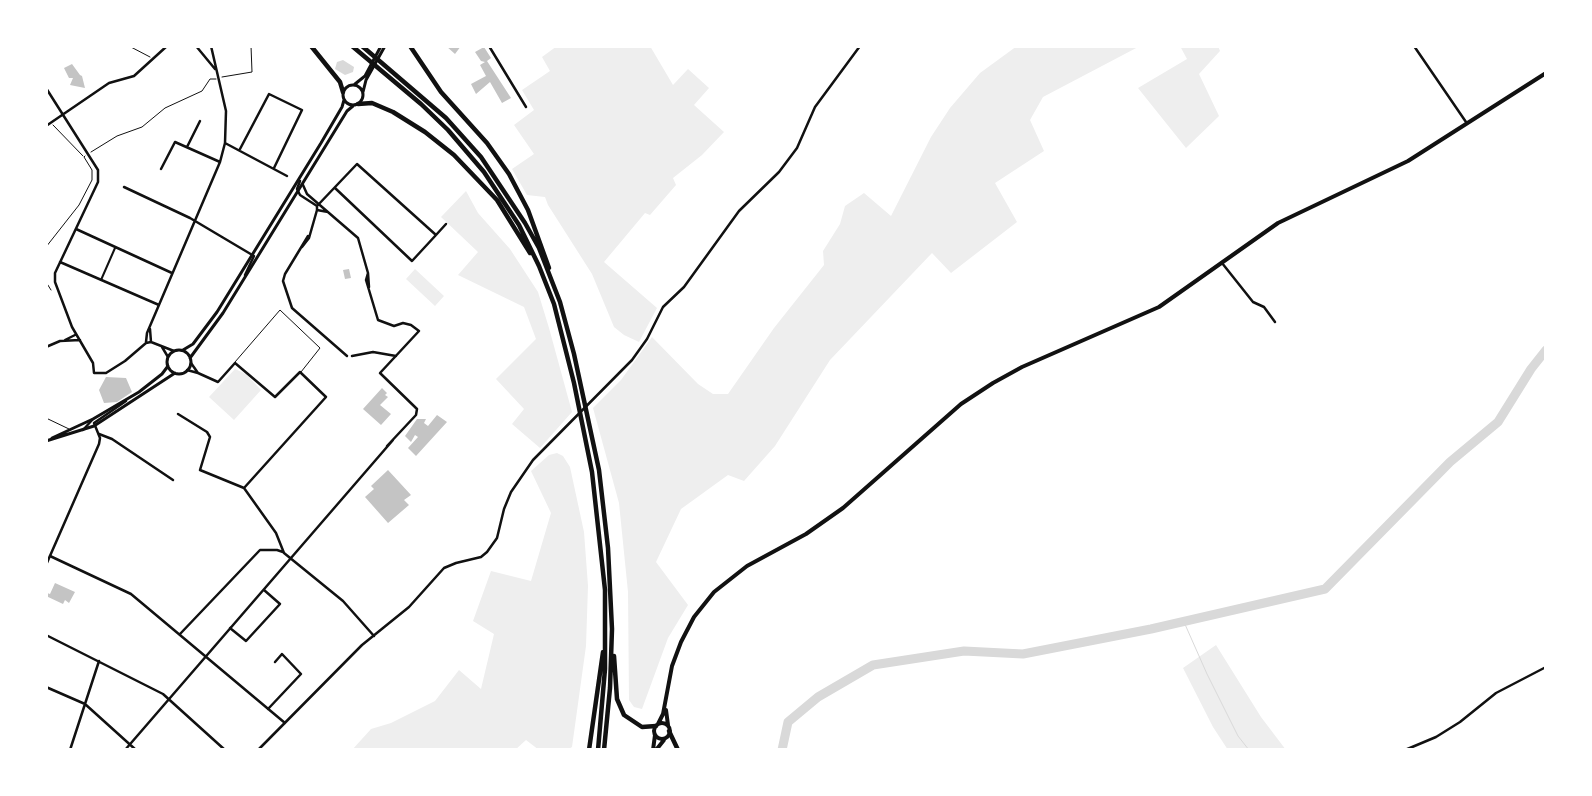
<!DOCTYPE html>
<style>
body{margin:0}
#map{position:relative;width:1592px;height:796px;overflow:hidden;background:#fff;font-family:Cabin,sans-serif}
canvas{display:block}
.frame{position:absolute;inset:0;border:48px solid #fff;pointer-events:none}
</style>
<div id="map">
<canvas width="1592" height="796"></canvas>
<div class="frame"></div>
</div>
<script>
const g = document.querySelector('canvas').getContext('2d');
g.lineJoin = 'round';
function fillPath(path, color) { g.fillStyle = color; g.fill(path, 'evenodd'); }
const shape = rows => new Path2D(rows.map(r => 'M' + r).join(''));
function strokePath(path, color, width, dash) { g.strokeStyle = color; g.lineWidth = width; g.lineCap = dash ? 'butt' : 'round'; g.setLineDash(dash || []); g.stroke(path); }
const green = shape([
 [557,46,650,46,673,85,688,69,709,88,694,105,724,132,702,155,673,178,676,185,650,215,645,213,604,262,657,308,639,342,624,335,614,327,592,274,548,205,545,197,527,195,512,169,534,154,514,125,534,110,522,90,550,71,542,57],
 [1017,46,1140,46,1043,97,1030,120,1044,151,995,183,1017,222,951,273,932,253,830,360,775,446,744,481,728,475,681,509,656,562,688,605,668,638,642,709,634,707,629,700,628,592,619,503,593,408,621,380,652,337,698,384,713,394,728,394,774,328,824,265,823,251,840,224,845,206,864,193,891,216,931,137,950,108,980,73],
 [1180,46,1218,46,1220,51,1199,74,1219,116,1186,148,1138,88,1187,59],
 [466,191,478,213,510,249,538,292,549,328,572,412,540,448,512,424,524,409,496,379,536,339,524,307,458,275,478,252,441,217],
 [415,269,444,296,435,306,406,279],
 [235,369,246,374,261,390,234,420,209,397],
 [557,453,563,456,570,467,584,532,588,586,586,646,572,747,567,750,539,750,526,740,515,750,352,750,371,729,391,723,435,701,459,670,481,689,494,634,473,621,491,571,531,581,551,513,531,471,549,455],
 [1216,645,1261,717,1286,750,1228,750,1213,727,1183,668]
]);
const water = shape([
 [343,60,354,67,353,72,345,75,335,69,337,62]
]);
const stream = shape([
 [1184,622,1207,674,1238,736,1249,750]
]);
const river = shape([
 [782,750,788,722,818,697,873,665,964,651,1023,654,1151,629,1325,589,1450,462,1498,422,1531,369,1546,350]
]);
const building = shape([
 [446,46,461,46,455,54],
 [484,47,491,58,487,61,511,98,502,103,490,82,476,94,471,84,486,76,480,65,485,62,481,61,475,52],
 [72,64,80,75,82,76,85,88,70,85,73,78,69,78,64,68],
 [349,269,351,278,345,279,343,270],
 [106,377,126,378,132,392,117,402,104,403,99,390],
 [382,388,387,393,385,395,388,397,380,405,391,414,381,425,363,409],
 [437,415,447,422,416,456,408,448,418,437,415,435,411,442,405,436,417,419,426,419,424,423,428,426],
 [388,470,411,495,404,500,409,505,388,523,365,497,374,489,371,486],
 [55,583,75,592,69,603,65,600,63,604,46,596,47,593,50,594]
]);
const path = shape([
 [129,46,150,57],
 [222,77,252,72,251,46],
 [53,125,83,156],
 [91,152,117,136,142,127,165,108,202,91,210,79,216,79],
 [46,247,79,205,92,180,92,170,84,157,85,156],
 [46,282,51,290]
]);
const service = shape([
 [235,362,280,310,320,348,301,372],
 [46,418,69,429]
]);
const pedestrian = shape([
 [101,280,115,248]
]);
const minor = shape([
 [196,46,215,69],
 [489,46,526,107],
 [1414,46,1466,122],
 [46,88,98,170,98,182,55,273,55,282,72,327,93,363,94,373,106,373,125,361,146,343,151,342],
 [46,126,109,83,134,76,167,46],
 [225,143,287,176],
 [187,147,200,121],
 [240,149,269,94,302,110,274,168],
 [161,169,175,142,220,162],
 [300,181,297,189,300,195],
 [303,185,307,194,358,238,368,273,369,287],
 [124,187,190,218,254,256,245,275],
 [300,195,317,206,317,210,328,212],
 [317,206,357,164,436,235,412,261,335,188],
 [76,229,172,273],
 [436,235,446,224],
 [308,236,285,274,283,281,292,308,347,356],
 [302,247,309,238,317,210],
 [60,262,159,305],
 [1222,263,1253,302,1264,307,1275,322],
 [368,273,366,280,378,320,394,326,403,323,411,325,419,331,380,373,417,409,416,415,387,446],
 [150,329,151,342],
 [65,340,75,335],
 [146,342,147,333,220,162,225,143,226,111,211,46],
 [151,342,174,351],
 [46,347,60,341,80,340],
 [162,347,168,357],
 [352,356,373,352,396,356],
 [191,363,198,373],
 [187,370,198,373,218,382,235,363,275,397,300,372,326,397,244,488],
 [178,414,207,432,210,437,200,470,244,488],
 [83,430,93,419],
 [99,434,112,439,173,480],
 [244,488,276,533,284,553,343,601,374,636],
 [50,556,131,594,285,723],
 [230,628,246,641,280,604,264,590],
 [180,634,260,550,277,550,283,552],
 [46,635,163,694,225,750],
 [46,687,85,704,136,750],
 [268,709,301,674,282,654,275,662],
 [70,750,99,661],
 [125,750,393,440],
 [258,750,362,645,409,607,444,568,456,563,481,557,487,552,497,538,504,509,511,492,533,460,632,360,647,339,663,307,684,287,739,211,779,172,797,148,815,107,860,46]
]);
const tertiary = shape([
 [46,565,99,444,100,438,94,423,126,401],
 [1405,750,1436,737,1460,722,1496,693,1546,667]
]);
const secondary = shape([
 [355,84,365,76,381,46],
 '343 95a10 10 0 1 1 20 0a10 10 0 1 1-20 0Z',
 [363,92,366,80,385,46],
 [183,350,193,344,217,312,321,143,342,107,344,100],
 '167 362a12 12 0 1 1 24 0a12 12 0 1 1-24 0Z',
 [190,358,223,313,347,111,353,106],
 [52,438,93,419,139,392,162,374,168,366],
 [46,441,94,426,175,373]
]);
const primary = shape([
 [666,710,668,725],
 '654 731a8 8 0 1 1 16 0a8 8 0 1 1-16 0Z',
 [658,724,663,714,672,666,681,642,694,617,714,592,747,566,806,534,843,508,961,404,993,383,1022,367,1159,307,1278,223,1408,161,1546,73],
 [653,750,655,735],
 [656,750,664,740]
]);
const motorway = shape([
 [311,46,340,82,343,92],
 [352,46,421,104,448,130,484,172,519,225,539,266,554,304,574,383,592,472,605,590,605,669,598,750],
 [362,46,446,118,481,157,525,223,539,248,560,302,574,354,599,470,608,548,612,629,610,688,604,750],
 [410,46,441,92,487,143,509,174,528,210,549,268],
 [358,104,372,103,393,112,425,132,454,155,497,200,530,253],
 [614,656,617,699,624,715,642,727,656,726],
 [669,731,678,750],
 [589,750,603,652]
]);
fillPath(green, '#eee');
fillPath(water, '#d9d9d9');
strokePath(stream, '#d9d9d9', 1);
strokePath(river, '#d9d9d9', 9);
fillPath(building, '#c4c4c4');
strokePath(path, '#111', 1);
strokePath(service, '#111', 1);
strokePath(pedestrian, '#111', 2);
strokePath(minor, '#111', 2.5);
strokePath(tertiary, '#111', 2.5);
strokePath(secondary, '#111', 3);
strokePath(primary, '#111', 4);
strokePath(motorway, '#111', 4.5);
</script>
